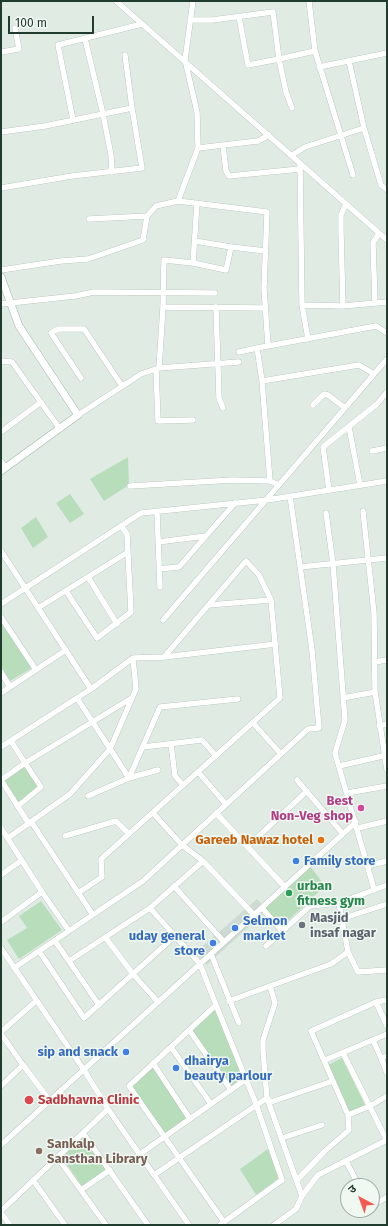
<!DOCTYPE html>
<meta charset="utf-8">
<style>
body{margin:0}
#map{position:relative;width:388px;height:1226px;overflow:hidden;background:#e0ebe4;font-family:"Fira Sans","Noto Sans Devanagari",sans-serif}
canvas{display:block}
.frame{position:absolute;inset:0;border:2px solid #203c2e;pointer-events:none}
.north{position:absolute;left:340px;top:1178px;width:40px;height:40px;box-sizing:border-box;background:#f0f8f2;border:1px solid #9dada4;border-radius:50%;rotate:319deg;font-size:11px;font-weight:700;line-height:16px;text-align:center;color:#203c2e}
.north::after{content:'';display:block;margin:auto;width:14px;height:18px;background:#f55954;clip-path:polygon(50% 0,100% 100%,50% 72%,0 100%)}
.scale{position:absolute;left:8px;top:16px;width:86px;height:18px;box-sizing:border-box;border:2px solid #203c2e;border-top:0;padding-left:5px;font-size:12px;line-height:14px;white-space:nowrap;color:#203c2e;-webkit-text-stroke:3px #f0f8f2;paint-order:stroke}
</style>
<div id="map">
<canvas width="388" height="1226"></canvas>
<div class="frame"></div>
<div class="north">उ</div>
<div class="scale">100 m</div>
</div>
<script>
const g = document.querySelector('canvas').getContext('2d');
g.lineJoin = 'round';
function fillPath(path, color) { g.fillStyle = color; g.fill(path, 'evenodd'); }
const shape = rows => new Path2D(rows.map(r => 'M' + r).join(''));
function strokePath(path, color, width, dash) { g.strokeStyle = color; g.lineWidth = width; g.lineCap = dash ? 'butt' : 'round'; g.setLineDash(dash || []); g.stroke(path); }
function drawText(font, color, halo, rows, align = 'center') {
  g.font = font + ' "Fira Sans",sans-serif'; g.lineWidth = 3; g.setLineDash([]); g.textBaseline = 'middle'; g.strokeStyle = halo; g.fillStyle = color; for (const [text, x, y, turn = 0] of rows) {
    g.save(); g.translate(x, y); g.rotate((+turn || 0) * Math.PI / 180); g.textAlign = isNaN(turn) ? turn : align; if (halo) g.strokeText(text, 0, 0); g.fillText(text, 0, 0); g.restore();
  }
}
const built = shape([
 [257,899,267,910,207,965,196,952]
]);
const green = shape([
 [128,457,129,485,104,501,90,479],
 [70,494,84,514,70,523,56,503],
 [36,517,48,537,33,548,21,528],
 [1,622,32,668,10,681,1,668],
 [25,767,39,787,18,805,3,781],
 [310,866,325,886,281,927,265,908],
 [41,901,62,930,19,959,7,940,27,928,19,916],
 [215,1010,244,1081,232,1088,192,1031],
 [342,1058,365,1105,349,1112,328,1065],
 [153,1067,189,1117,165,1134,132,1087],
 [82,1136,106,1169,82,1186,61,1156],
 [268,1149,279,1178,256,1195,240,1169]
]);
const street = shape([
 [116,1,387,240],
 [309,1,315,51],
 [239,17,248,65,279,59,286,92,292,108],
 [190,20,212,20,273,12,279,59,315,51,353,175],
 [85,39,103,114,111,155,112,172],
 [1,52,19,49,15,28],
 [125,55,132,108],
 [319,67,387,53],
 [73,120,58,45,142,24],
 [364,128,381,185,387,190],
 [1,132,45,126,132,108,142,168,72,176,1,188],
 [223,146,226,171,229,176,300,169],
 [198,148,258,141,269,135],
 [292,155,305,147,364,128,349,61],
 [300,163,302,305,308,339],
 [178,201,267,212,264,288,268,346],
 [197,203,193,263,226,270,231,247,266,251],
 [89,219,147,216],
 [195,241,231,247],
 [1,270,61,261,88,259,143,240,147,216,156,206,178,201,198,148,197,112,185,60,193,1],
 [375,303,373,243,379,233],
 [1,304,75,296,94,292,215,293],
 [302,305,343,306,387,302],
 [343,306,341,233,341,215,346,204],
 [163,307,265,308],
 [216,307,219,398,223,408],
 [239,352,257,348],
 [1,361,12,362,60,429],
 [159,368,163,307,164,260,193,263],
 [156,369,158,421,193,420],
 [81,378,51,333,58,329,84,329,122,386],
 [262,381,359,365,374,374],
 [313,405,324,394,328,395,345,408],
 [78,415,141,374,159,368,239,362],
 [349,427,360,485],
 [1,432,41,402],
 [372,451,387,448],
 [1,461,5,467],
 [270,481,262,381,257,348,376,326,387,333],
 [130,486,233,480,270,481,279,485],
 [329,490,323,447,377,404,387,392],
 [157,511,160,587],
 [363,511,374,613,375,692,387,770],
 [326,513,333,564,345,720,335,753,374,889],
 [158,542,206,536,235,503],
 [1,551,91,689],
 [300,567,387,558],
 [159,569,179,567,206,536],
 [88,577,117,624],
 [66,591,97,638,131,612,127,534,121,526],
 [1,604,141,513,267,500,387,481],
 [209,605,271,600],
 [38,608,128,552],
 [1,617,36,670],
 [163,620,387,359],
 [374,662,387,660],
 [1,672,10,687],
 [1,693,66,650],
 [77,698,129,778],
 [343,698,375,692],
 [253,723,281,754],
 [379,726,387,724],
 [171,744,175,776,183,785],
 [1,747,91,689,133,658,164,657,276,644],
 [143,747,202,740,216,756],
 [339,766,387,755],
 [198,772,225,803],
 [129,778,160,707,238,699],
 [1,780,25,763,11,741],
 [1,780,29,824],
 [297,780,343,834],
 [347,793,387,786],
 [88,796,129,778,158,770],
 [18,806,41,787,25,763,130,699],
 [153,813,182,845,203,861,254,915],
 [216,813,285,887],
 [32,823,93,915],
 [1,828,42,892,1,922],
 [358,828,387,821],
 [65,836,116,821,129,834],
 [8,838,70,794,110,749,136,689,133,658],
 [247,847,307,791],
 [367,866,387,861],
 [1,875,22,860],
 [174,886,224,942],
 [42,892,69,931],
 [78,893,102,877,101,859,280,698,271,600,259,575,246,561,164,657],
 [150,908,200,964,216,1005,129,1086,224,1222,220,1225],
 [262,908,282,931],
 [341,919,387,904],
 [105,937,133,974,158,1002],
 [55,941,99,1005],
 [266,946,310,906,339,903],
 [1,948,84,1070,108,1109,189,1225],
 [39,951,84,1018,175,936],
 [348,952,358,972,387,970],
 [211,954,239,1023],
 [69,961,150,908,203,861],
 [14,968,143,881,308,729,319,728,312,650,290,496],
 [229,1001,270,986],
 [376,1002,387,1026],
 [216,1005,256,1104,282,1180,224,1222],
 [189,1030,231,1090],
 [1,1032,36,1001],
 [1,1034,23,1065],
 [373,1040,381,1058,387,1056],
 [171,1047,211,1104],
 [343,1053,386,1139],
 [381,1058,387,1073],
 [325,1060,387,1034],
 [153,1063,190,1119],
 [333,1081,348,1115,370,1106,387,1096],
 [1,1086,23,1065,50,1101],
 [267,1098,271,1102,333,1081,311,1031,376,1002,387,1000],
 [83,1133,148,1225],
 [282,1138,322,1125],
 [1,1145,356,822],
 [140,1154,245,1080],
 [57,1157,106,1225],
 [346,1161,359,1186],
 [154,1175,267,1098],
 [33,1180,65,1225],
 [297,1180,325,1151,349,1130,348,1115],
 [81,1190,110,1170],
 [302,1196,267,1098,263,1051,263,1040,275,1003,270,986,331,964,348,952,339,903,387,885],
 [372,1206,387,1197],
 [1,1211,108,1109],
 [1,1213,10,1225],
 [274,1225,296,1209,302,1196,318,1175,387,1140]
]);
const secondary = shape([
 [1,277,19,326,78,415,1,471]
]);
const markers = [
 [361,808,4,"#d1479c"],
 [321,840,4,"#e8710a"],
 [296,861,4,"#3f7fe0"],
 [289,893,4,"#2e9e5b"],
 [302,925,4,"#6b7280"],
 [235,928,4,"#3f7fe0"],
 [213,943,4,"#3f7fe0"],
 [126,1052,4,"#3f7fe0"],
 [176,1068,4,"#3f7fe0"],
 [29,1100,5,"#e0444e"],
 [39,1151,4,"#8d6e63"]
];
const hotelNames = [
 ["Best",353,801],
 ["Non-Veg shop",353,816]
];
const foodNames = [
 ["Gareeb Nawaz hotel",313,840]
];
const shopNames = [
 ["Family store",304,861],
 ["Selmon",243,921],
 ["market",243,936],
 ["uday general",205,936,"right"],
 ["store",205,951,"right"],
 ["sip and snack",118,1052,"right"],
 ["dhairya",184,1061],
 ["beauty parlour",184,1076]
];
const leisureNames = [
 ["urban",297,886],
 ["fitness gym",297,901]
];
const worshipNames = [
 ["Masjid",310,918],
 ["insaf nagar",310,933]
];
const healthNames = [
 ["Sadbhavna Clinic",38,1100]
];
const educationNames = [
 ["Sankalp",47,1144],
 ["Sansthan Library",47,1159]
];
fillPath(built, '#cedbd2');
fillPath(green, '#b8ddba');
strokePath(street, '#a3b3aa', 6);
strokePath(secondary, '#9eb7a9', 8);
strokePath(street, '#fff', 5.5);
strokePath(secondary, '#fff', 7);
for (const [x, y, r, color] of markers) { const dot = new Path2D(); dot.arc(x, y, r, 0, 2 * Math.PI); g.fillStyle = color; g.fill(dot); strokePath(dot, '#f0f8f2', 1.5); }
drawText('bold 13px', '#b23c85', '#f0f8f2', hotelNames, 'right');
drawText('bold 13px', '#c56008', '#f0f8f2', foodNames, 'right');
drawText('bold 13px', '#366cbe', '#f0f8f2', shopNames, 'left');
drawText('bold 13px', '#27864d', '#f0f8f2', leisureNames, 'left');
drawText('bold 13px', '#5b616d', '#f0f8f2', worshipNames, 'left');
drawText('bold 13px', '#be3a42', '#f0f8f2', healthNames, 'left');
drawText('bold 13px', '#785e54', '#f0f8f2', educationNames, 'left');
</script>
